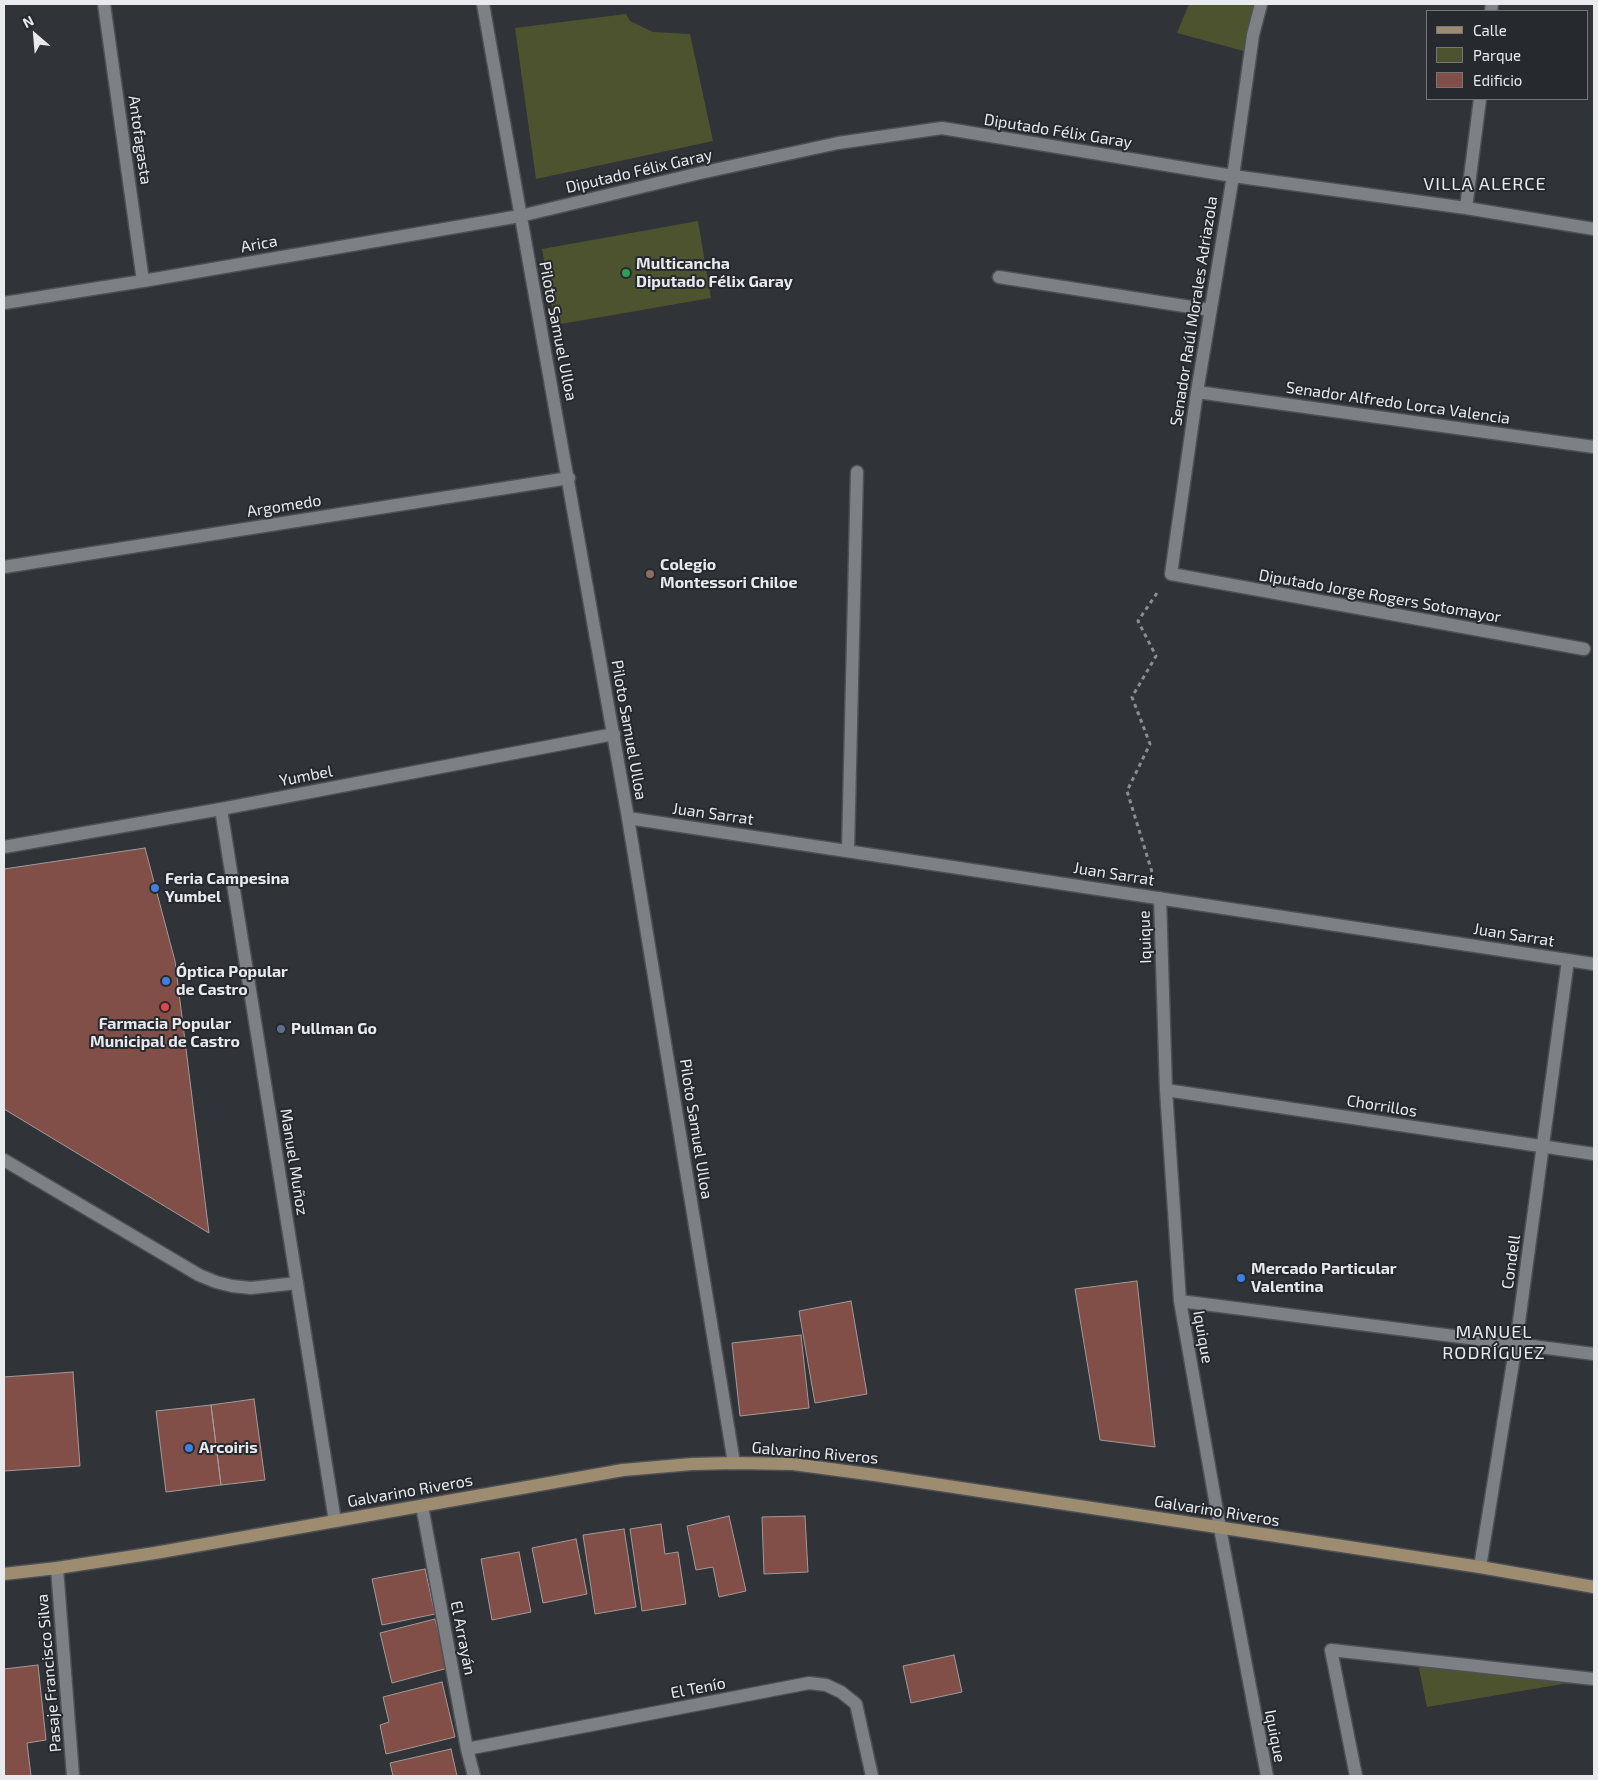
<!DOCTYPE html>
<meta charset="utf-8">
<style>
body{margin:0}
#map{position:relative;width:1598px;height:1780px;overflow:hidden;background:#303337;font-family:"Exo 2",sans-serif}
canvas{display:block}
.frame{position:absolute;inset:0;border:5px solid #e8eaed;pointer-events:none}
.legend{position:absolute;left:1426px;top:10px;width:162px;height:90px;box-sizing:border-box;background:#26292d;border:1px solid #74767a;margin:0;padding:6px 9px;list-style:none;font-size:15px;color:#e8eaed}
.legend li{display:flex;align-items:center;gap:10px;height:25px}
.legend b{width:25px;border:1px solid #74767a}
.north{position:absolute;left:10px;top:10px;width:50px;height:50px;-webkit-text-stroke:4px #26292d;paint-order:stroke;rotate:333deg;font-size:14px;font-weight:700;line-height:20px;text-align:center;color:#e8eaed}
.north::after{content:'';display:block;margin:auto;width:18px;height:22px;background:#e8eaed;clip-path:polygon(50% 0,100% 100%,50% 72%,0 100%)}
</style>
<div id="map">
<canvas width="1598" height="1780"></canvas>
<div class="frame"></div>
<ul class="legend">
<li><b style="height:6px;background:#9e8c71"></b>Calle</li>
<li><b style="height:14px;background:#4e532f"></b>Parque</li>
<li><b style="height:14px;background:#814e48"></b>Edificio</li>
</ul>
<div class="north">N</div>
</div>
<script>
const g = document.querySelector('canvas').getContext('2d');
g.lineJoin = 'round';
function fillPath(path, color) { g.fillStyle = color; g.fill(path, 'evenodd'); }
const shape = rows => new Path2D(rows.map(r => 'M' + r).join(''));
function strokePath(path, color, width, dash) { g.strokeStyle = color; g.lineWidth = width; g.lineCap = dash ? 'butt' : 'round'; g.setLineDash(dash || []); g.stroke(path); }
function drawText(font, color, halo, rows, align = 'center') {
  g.font = font + ' "Exo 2",sans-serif'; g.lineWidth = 4; g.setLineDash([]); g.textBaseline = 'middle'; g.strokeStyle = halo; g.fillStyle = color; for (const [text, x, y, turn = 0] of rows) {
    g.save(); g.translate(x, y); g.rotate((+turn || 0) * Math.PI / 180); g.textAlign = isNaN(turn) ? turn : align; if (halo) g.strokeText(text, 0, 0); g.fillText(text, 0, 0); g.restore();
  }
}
const green = shape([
 [1189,4,1262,4,1251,53,1177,33],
 [626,14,630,21,653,32,690,34,713,141,536,179,515,28],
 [698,221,711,298,555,325,542,249],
 [1417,1659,1592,1679,1427,1707]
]);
const building = shape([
 [145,848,175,961,209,1233,4,1109,4,869,145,848],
 [1137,1281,1155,1447,1100,1440,1075,1289,1137,1281],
 [851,1301,867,1394,815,1403,799,1311,851,1301],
 [801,1335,809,1408,740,1416,732,1343,801,1335],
 [73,1372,80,1466,4,1471,4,1377,73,1372],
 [254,1399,265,1480,221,1485,211,1405,254,1399],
 [211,1405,221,1485,166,1492,156,1411,211,1405],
 [729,1516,746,1591,719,1597,713,1567,696,1570,687,1526,729,1516],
 [805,1516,808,1572,764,1574,762,1517,805,1516],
 [661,1524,665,1554,678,1552,686,1604,642,1611,630,1529,661,1524],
 [624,1529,636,1607,595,1614,583,1535,624,1529],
 [576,1539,587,1594,543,1603,532,1548,576,1539],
 [519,1552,531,1612,492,1620,481,1559,519,1552],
 [425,1569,435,1614,382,1625,372,1579,425,1569],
 [435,1619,448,1668,392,1683,380,1633,435,1619],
 [954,1655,962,1692,911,1703,903,1666,954,1655],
 [38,1665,46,1740,27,1743,31,1776,4,1776,4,1669,38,1665],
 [442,1682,455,1737,386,1754,380,1725,389,1722,383,1697,442,1682],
 [451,1749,457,1776,393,1776,390,1763,451,1749]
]);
const path = shape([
 [1152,872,1127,791,1150,744,1132,697,1156,656,1138,621,1157,593]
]);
const service = shape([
 [4,1160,199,1275,216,1282,232,1286,251,1288,297,1283],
 [1356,1776,1331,1650,1594,1679]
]);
const minor = shape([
 [104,4,143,281],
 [1261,4,1253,35,1233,176,1197,392,1171,574,1584,649],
 [1491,11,1492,4],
 [1466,208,1480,99],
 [999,277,1210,310],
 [4,303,143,281,520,216,700,173,838,143,942,128,1233,176,1466,208,1594,229],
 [1197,392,1594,447],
 [4,567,569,478],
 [221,809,335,1521],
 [628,818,1594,964],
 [4,847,221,809,614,734],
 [848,850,857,472],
 [1160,898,1166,1090,1180,1301,1220,1528,1267,1776],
 [1166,1090,1594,1154],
 [1180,1301,1594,1354],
 [422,1506,467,1749,474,1776],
 [1480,1567,1516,1344,1568,960],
 [57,1568,73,1776],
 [467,1749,809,1683,826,1685,841,1692,856,1704,872,1776]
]);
const tertiary = shape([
 [483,4,628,818,734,1463]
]);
const secondary = shape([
 [4,1574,57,1568,155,1553,623,1470,692,1464,734,1463,793,1464,875,1475,1480,1567,1594,1587]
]);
const markers = [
 [626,273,5,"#2e9e5b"],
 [650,574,5,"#8d6e63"],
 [155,888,5,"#3f7fe0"],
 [166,981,5,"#3f7fe0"],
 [165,1007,5,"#e0444e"],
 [281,1029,5,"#5c6f8a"],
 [1241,1278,5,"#3f7fe0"],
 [189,1448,5,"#3f7fe0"]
];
const streetNames = [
 ["Diputado Félix Garay",1058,131,9],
 ["Antofagasta",140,140,82],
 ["Diputado Félix Garay",639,171,-13],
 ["Arica",259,244,-10],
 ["Senador Raúl Morales Adriazola",1194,311,-81],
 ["Piloto Samuel Ulloa",558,331,79],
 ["Senador Alfredo Lorca Valencia",1398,403,8],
 ["Argomedo",284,506,-9],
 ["Diputado Jorge Rogers Sotomayor",1380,596,10],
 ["Piloto Samuel Ulloa",629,730,80],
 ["Yumbel",306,776,-11],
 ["Juan Sarrat",713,814,8],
 ["Juan Sarrat",1114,874,9],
 ["Juan Sarrat",1514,935,9],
 ["Iquique",1145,937,-92],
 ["Chorrillos",1382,1106,9],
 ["Piloto Samuel Ulloa",696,1129,81],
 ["Manuel Muñoz",294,1162,81],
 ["Condell",1511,1262,-82],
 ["Iquique",1203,1337,80],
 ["Galvarino Riveros",815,1453,5],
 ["Galvarino Riveros",410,1491,-10],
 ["Galvarino Riveros",1217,1511,9],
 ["El Arrayán",463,1638,79],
 ["Pasaje Francisco Silva",49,1673,-95],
 ["El Tenío",698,1688,-11],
 ["Iquique",1275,1736,79]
];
const poiNames = [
 ["Multicancha",636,264],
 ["Diputado Félix Garay",636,282],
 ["Colegio",660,565],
 ["Montessori Chiloe",660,583],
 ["Feria Campesina",165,879],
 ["Yumbel",165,897],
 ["Óptica Popular",176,972],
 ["de Castro",176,990],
 ["Farmacia Popular",165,1024,"center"],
 ["Municipal de Castro",165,1042,"center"],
 ["Pullman Go",291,1029],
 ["Mercado Particular",1251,1269],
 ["Valentina",1251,1287],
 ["Arcoiris",199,1448]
];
const neighbourhoodNames = [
 ["VILLA ALERCE",1485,184],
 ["MANUEL",1494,1332],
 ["RODRÍGUEZ",1494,1353]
];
fillPath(green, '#4e532f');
fillPath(building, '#814e48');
strokePath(building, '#a29b9a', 1);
strokePath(service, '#4e5154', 15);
strokePath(minor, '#4e5154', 15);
strokePath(tertiary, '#4e5154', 15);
strokePath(secondary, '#4e5154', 15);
strokePath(path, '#8b8d91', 3, [4, 4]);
strokePath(service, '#7d8085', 12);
strokePath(minor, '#7d8085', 12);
strokePath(tertiary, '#7d8085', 12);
strokePath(secondary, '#9e8c71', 12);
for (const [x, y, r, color] of markers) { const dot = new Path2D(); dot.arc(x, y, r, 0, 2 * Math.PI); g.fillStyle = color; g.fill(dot); strokePath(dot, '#26292d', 2); }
drawText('16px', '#e8eaed', '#26292d', streetNames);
drawText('bold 16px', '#e8eaed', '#26292d', poiNames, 'left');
g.letterSpacing = '1px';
drawText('18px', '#e8eaed', '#26292d', neighbourhoodNames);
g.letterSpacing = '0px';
</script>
